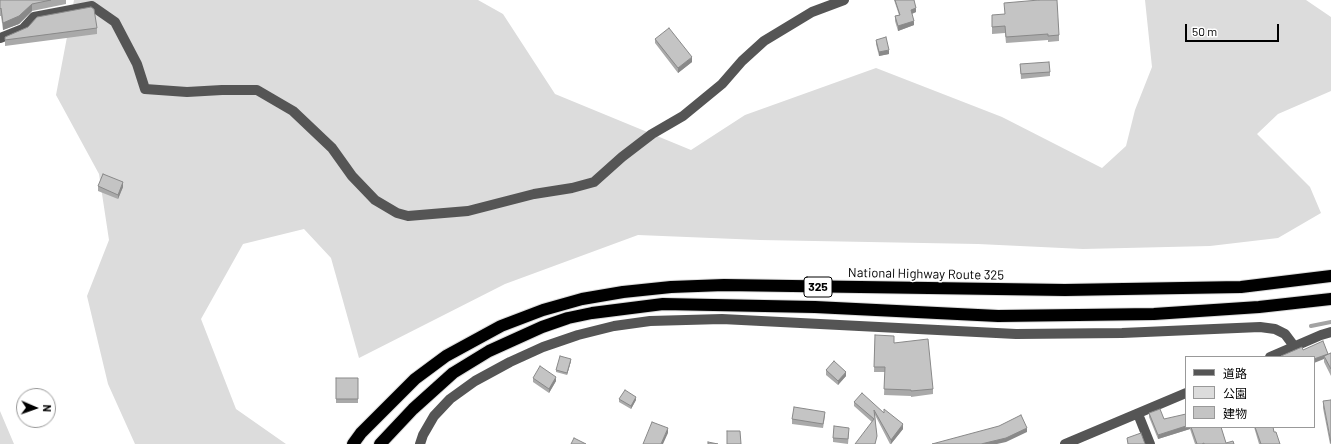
<!DOCTYPE html>
<meta charset="utf-8">
<style>
body{margin:0}
#map{position:relative;width:1331px;height:444px;overflow:hidden;background:#fff;font-family:Barlow,"Noto Sans JP",sans-serif}
canvas{display:block}
.legend{position:absolute;left:1185px;top:356px;width:130px;height:72px;box-sizing:border-box;background:#fff;border:1px solid #999;margin:0;padding:5px 7px;list-style:none;font-size:12px;color:#000}
.legend li{display:flex;align-items:center;gap:8px;height:20px}
.legend b{width:20px;border:1px solid #999}
.north{position:absolute;left:16px;top:388px;width:40px;height:40px;box-sizing:border-box;background:#fff;border:1px solid #999;border-radius:50%;rotate:92deg;font-size:11px;font-weight:700;line-height:16px;text-align:center;color:#000}
.north::after{content:'';display:block;margin:auto;width:14px;height:18px;background:#000;clip-path:polygon(50% 0,100% 100%,50% 72%,0 100%)}
.scale{position:absolute;left:1185px;top:24px;width:94px;height:18px;box-sizing:border-box;border:2px solid #000;border-top:0;padding-left:5px;font-size:12px;line-height:14px;white-space:nowrap;color:#000;-webkit-text-stroke:3px #fff;paint-order:stroke}
</style>
<div id="map">
<canvas width="1331" height="444"></canvas>
<ul class="legend">
<li><b style="height:5px;background:#555"></b>道路</li>
<li><b style="height:11px;background:#dcdcdc"></b>公園</li>
<li><b style="height:11px;background:#c4c4c4"></b>建物</li>
</ul>
<div class="north">N</div>
<div class="scale">50 m</div>
</div>
<script>
const g = document.querySelector('canvas').getContext('2d');
g.lineJoin = 'round';
function fillPath(path, color) { g.fillStyle = color; g.fill(path, 'evenodd'); }
const shape = rows => new Path2D(rows.map(r => 'M' + r).join(''));
function strokePath(path, color, width, dash) { g.strokeStyle = color; g.lineWidth = width; g.lineCap = dash ? 'butt' : 'round'; g.setLineDash(dash || []); g.stroke(path); }
function drawText(font, color, halo, rows, align = 'center') {
  g.font = font + ' Barlow,sans-serif'; g.lineWidth = 3; g.setLineDash([]); g.textBaseline = 'middle'; g.strokeStyle = halo; g.fillStyle = color; for (const [text, x, y, turn = 0] of rows) {
    g.save(); g.translate(x, y); g.rotate((+turn || 0) * Math.PI / 180); g.textAlign = isNaN(turn) ? turn : align; if (halo) g.strokeText(text, 0, 0); g.fillText(text, 0, 0); g.restore();
  }
}
const green = shape([
 [74,0,478,0,503,14,555,94,691,150,745,115,876,68,1002,117,1102,168,1126,146,1135,110,1152,67,1145,0,1306,0,1331,17,1331,91,1278,114,1257,134,1310,187,1321,213,1278,238,1210,246,1083,249,978,244,760,240,638,235,505,284,359,358,331,258,304,229,243,244,201,319,236,409,286,444,135,444,108,384,87,296,109,240,99,174,56,95],
 [0,411,14,444,0,444]
]);
const stream = shape([
 [1311,326,1331,322]
]);
const minor = shape([
 [0,38,23,29,34,17,92,6,115,22,137,64,145,89,187,92,222,90,257,90,293,111,332,148,352,176,375,200,397,213,408,216,468,211,534,194,572,188,594,182,622,157,652,134,683,116,722,84,742,61,764,41,812,12,844,0],
 [1270,357,1321,335,1331,332],
 [1138,414,1150,444],
 [420,444,423,435,434,416,450,399,475,381,510,362,543,347,578,335,614,326,650,321,722,319,1016,334,1122,333,1260,327,1275,329,1285,334,1294,346],
 [1065,444,1186,393]
]);
const highway = shape([
 [353,444,361,433,415,379,446,356,501,326,543,310,582,299,623,292,671,287,724,285,1065,290,1241,287,1331,276],
 [380,444,413,409,453,373,489,351,542,327,568,318,592,313,663,304,815,307,998,316,1078,315,1154,314,1259,307,1331,299]
]);
const wall = shape([
 [0,0,66,0,66,4,32,11,19,24,3,30,1,16,0,16],
 [894,0,914,0,916,12,912,14,914,25,898,31,895,21,895,16,899,15],
 [992,15,1059,35,1059,41,1048,42,1048,40,1006,43,1005,33,992,34],
 [97,28,97,34,5,46,5,37],
 [655,39,692,62,678,73,655,43],
 [876,40,889,54,879,56,876,44],
 [1020,64,1050,72,1050,76,1021,79],
 [98,186,123,187,118,199,98,191],
 [875,335,894,343,933,389,933,394,911,397,911,396,884,395,885,372,874,372],
 [1303,350,1328,354,1331,353,1331,376,1324,362,1324,359,1314,357,1281,357,1281,356],
 [571,361,567,375,556,372,556,370],
 [826,370,846,376,838,385,826,375],
 [336,378,358,378,358,403,336,403],
 [533,378,556,381,549,393,533,382],
 [619,399,636,400,631,409,619,402],
 [1323,401,1331,444,1330,444,1323,408],
 [854,402,884,413,903,429,891,444,890,444,875,415,877,440,872,422,854,406],
 [1149,413,1164,419,1186,427,1221,427,1226,443,1234,444,1195,444,1190,429,1158,439,1149,417],
 [825,416,823,428,792,424,792,419],
 [1254,427,1273,427,1274,432,1280,444,1259,444],
 [849,432,848,444,833,442,833,438]
]);
const shadedWall = shape([
 [32,4,32,11,19,24,3,30,3,23],
 [916,8,916,12,911,14,911,10],
 [914,21,914,25,898,31,898,26],
 [889,50,889,54,879,56,879,52],
 [692,57,692,62,678,73,678,68],
 [123,182,123,187,118,199,118,195],
 [1328,354,1324,356,1324,359,1314,363,1314,359],
 [571,359,571,361,567,375,567,373],
 [846,372,846,376,838,385,838,381],
 [556,377,556,381,549,393,549,389],
 [636,397,636,400,631,409,631,406],
 [903,424,903,429,891,444,891,440],
 [1186,426,1186,427,1190,427,1190,429,1158,439,1158,435],
 [668,428,668,433,663,444,661,444],
 [1027,428,1027,432,1006,442,997,444,981,444]
]);
const building = shape([
 [0,0,51,0,32,4,19,16,3,23,1,8,0,9,0,0],
 [895,0,914,0,916,8,911,10,914,21,898,26,895,16,900,15,895,0],
 [1039,0,1057,0,1059,35,1048,36,1048,34,1006,37,1005,26,992,27,992,15,1005,14,1004,3,1039,0],
 [91,7,94,9,97,28,5,40,5,37,28,27,37,17,91,7],
 [669,28,692,57,678,68,655,39,669,28],
 [886,37,889,50,879,52,876,40,886,37],
 [1049,62,1050,72,1021,74,1020,64,1049,62],
 [103,174,123,182,118,195,98,186,103,174],
 [875,335,894,336,894,343,928,339,933,389,911,391,911,390,884,389,885,367,874,367,875,335],
 [1323,341,1328,354,1314,359,1314,357,1282,357,1281,356,1302,347,1303,350,1323,341],
 [1331,353,1331,369,1324,356,1331,353],
 [560,356,571,359,567,373,556,370,560,356],
 [834,361,846,372,838,381,826,370,834,361],
 [540,366,556,377,549,389,533,378,540,366],
 [336,378,358,378,358,399,336,399,336,378],
 [625,390,636,397,631,406,619,399,625,390],
 [862,393,884,413,884,409,903,424,891,440,874,410,877,436,875,444,855,444,874,419,854,402,862,393],
 [1331,400,1331,443,1323,401,1331,400],
 [794,407,825,412,823,424,792,419,794,407],
 [1160,409,1164,419,1186,414,1186,426,1158,435,1149,413,1160,409],
 [1021,415,1027,428,1006,438,981,444,932,444,999,426,1021,415],
 [652,422,668,428,661,444,643,444,652,422],
 [834,426,849,428,848,439,833,438,834,426],
 [1191,427,1221,427,1226,443,1233,441,1234,444,1204,444,1204,443,1202,444,1197,444,1191,427],
 [1255,427,1273,427,1274,432,1276,432,1280,444,1261,444,1255,427],
 [727,431,740,431,741,444,727,444,727,431],
 [1141,433,1145,444,1128,444,1127,438,1141,433],
 [574,438,586,444,571,444,574,438],
 [708,442,718,444,708,444,708,442]
]);
const shields = [
 [818,287,28]
];
const shieldNames = [
 ["325",818,287]
];
const streetNames = [
 ["National Highway Route 325",926,274,1]
];
fillPath(green, '#dcdcdc');
strokePath(stream, '#a3a3a3', 4);
strokePath(highway, '#dbdbdb', 14);
strokePath(minor, '#555', 10);
strokePath(highway, '#000', 12);
fillPath(wall, '#a9a9a9');
fillPath(shadedWall, '#898989');
fillPath(building, '#c4c4c4');
strokePath(building, '#898989', 1);
for (const [x, y, w] of shields) { const box = new Path2D(); box.roundRect(x - w / 2, y - 10, w, 20, 3); g.fillStyle = '#fff'; g.fill(box); strokePath(box, '#000', 1); }
drawText('bold 12px', '#000', null, shieldNames);
drawText('13px', '#000', '#fff', streetNames);
</script>
